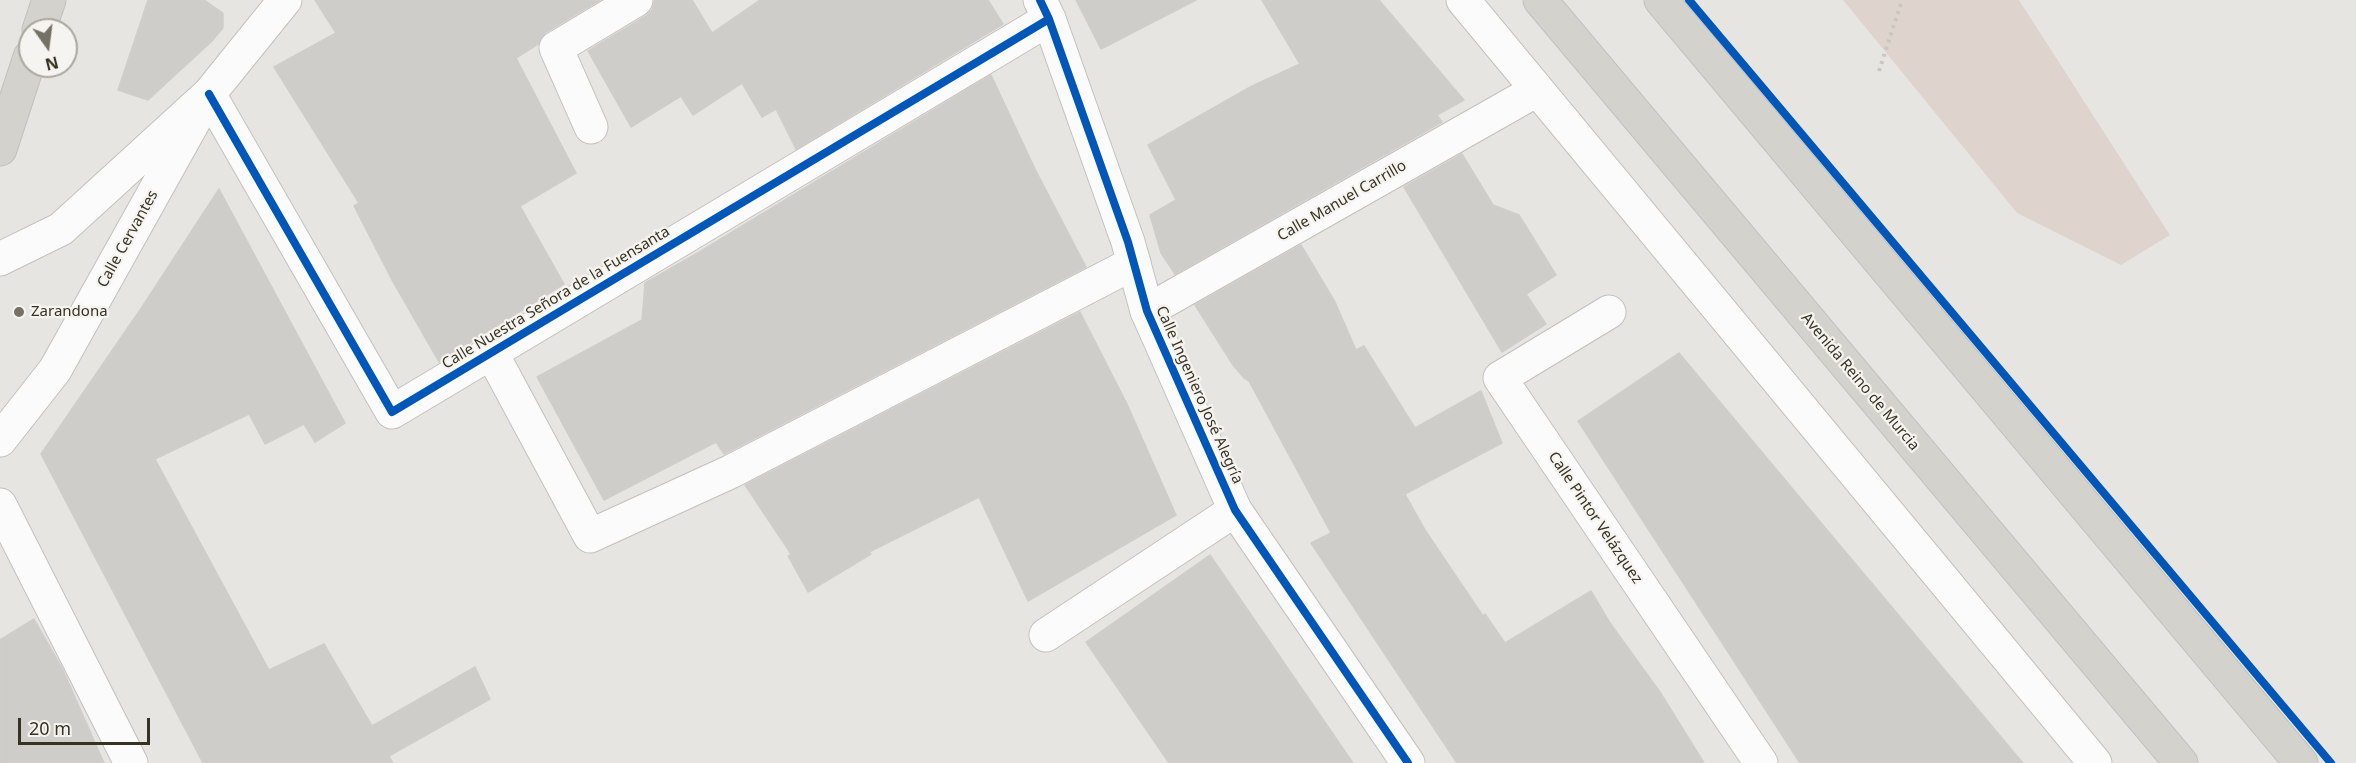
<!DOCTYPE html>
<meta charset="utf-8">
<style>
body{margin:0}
#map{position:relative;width:2356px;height:763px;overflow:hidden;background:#e7e5e2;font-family:"Noto Sans",sans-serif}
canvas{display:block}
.north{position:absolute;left:18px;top:18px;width:60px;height:60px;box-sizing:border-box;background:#f6f4f0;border:2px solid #aaa79e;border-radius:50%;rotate:166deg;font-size:16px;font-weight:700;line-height:24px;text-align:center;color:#373323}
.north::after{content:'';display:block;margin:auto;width:21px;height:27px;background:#757166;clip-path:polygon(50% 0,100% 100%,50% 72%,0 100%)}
.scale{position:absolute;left:18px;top:718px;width:132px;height:27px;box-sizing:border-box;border:3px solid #373323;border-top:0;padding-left:8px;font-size:18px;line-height:21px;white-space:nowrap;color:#373323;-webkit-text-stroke:4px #f6f4f0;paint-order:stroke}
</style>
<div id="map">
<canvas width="2356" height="763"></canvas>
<div class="north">N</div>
<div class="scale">20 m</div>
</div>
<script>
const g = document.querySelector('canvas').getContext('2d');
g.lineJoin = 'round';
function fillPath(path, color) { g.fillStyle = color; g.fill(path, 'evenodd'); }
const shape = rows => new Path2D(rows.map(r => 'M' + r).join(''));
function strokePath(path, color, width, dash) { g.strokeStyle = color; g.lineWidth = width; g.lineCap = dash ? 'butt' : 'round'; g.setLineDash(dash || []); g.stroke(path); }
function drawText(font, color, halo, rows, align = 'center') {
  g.font = font + ' "Noto Sans",sans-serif'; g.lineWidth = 4.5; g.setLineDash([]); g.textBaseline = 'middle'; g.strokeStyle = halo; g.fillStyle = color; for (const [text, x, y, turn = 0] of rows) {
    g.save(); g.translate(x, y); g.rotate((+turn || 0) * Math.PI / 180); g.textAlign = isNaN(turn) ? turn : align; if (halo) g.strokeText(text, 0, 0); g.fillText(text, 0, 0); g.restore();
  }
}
const green = shape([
 [1843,0,2019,0,2170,235,2121,265,2017,213]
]);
const building = shape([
 [148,0,204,0,223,13,223,28,211,42,148,100,118,90,148,0],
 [315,0,600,0,546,32,538,44,516,58,576,173,520,206,564,284,439,362,392,280,354,206,359,203,274,67,336,33,315,0],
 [655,0,692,0,712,33,760,0,988,0,1003,24,796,149,776,109,762,117,742,83,693,115,681,96,631,127,588,51,646,16,652,10,655,0],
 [1076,0,1196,0,1101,49,1076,0],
 [1262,0,1379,0,1464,100,1437,115,1442,122,1175,274,1161,253,1150,215,1176,200,1148,145,1252,86,1300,64,1262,0],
 [991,75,1035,169,1086,267,724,454,716,442,604,500,537,377,642,320,645,283,701,251,991,75],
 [1462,154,1493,205,1519,215,1556,275,1526,294,1546,324,1502,352,1404,187,1462,154],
 [219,189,345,423,315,442,304,424,265,444,249,414,155,459,269,670,324,644,372,726,475,667,490,699,389,756,393,763,203,763,41,454,142,307,219,189],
 [1301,245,1335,302,1356,350,1364,346,1415,428,1481,391,1502,443,1405,494,1425,530,1483,616,1485,614,1505,643,1591,591,1610,623,1660,692,1704,763,1457,763,1311,543,1331,533,1249,381,1244,378,1233,365,1195,305,1301,245],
 [1080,312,1127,404,1176,515,1028,601,979,497,869,552,871,554,808,592,788,556,791,554,745,485,1080,312],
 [1679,353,1822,524,2023,763,1800,763,1578,421,1679,353],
 [1210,555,1353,763,1169,763,1086,642,1210,555],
 [34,619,62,668,104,763,0,763,0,640,34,619]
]);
const path = shape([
 [1879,71,1902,0]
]);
const minor = shape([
 [1463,0,2095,763],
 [209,94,392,412,1049,19],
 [591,127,556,48,636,0],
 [0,259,61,229,209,94,285,0],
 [1147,311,1537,90],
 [1609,312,1500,378,1761,763],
 [491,352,590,536,730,472,1134,263],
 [0,440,55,370,209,94],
 [0,505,131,763],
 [1046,635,1235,510]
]);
const tertiary = shape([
 [1040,0,1049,19,1128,242,1147,311,1235,510,1408,763]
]);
const primary = shape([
 [1540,0,2181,763],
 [1661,0,2301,763],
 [39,30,49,0],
 [0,149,30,57]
]);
const cycleway = shape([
 [1040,0,1049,19,1128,242,1147,311,1235,510,1408,763],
 [1689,0,2331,763],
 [209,94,392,412,1049,19]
]);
const markers = [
 [19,312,6,"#757166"]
];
const streetNames = [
 ["Calle Manuel Carrillo",1342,201,-30],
 ["Calle Cervantes",128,239,-61],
 ["Calle Nuestra Señora de la Fuensanta",556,298,-31],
 ["Avenida Reino de Murcia",1860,382,50],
 ["Calle Ingeniero José Alegría",1199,395,66],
 ["Calle Pintor Velázquez",1595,518,56]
];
const poiNames = [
 ["Zarandona",31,312]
];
fillPath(green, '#dfd4cd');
fillPath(building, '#cfcdca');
strokePath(building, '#d0cecb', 1.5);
strokePath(minor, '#c3c1be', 35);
strokePath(tertiary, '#c3c1be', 35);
strokePath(primary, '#c3c1bc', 35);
strokePath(path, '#c7c6c0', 4, [3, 4.5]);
strokePath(minor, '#fbfbfb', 33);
strokePath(tertiary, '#fbfbfb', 33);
strokePath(primary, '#d3d2cd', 33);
strokePath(cycleway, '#0057b8', 8);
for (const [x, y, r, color] of markers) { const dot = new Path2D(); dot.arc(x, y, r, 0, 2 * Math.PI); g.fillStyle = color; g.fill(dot); strokePath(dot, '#f6f4f0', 2); }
drawText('15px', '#373323', '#f6f4f0', streetNames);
drawText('15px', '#373323', '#f6f4f0', poiNames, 'left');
</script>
